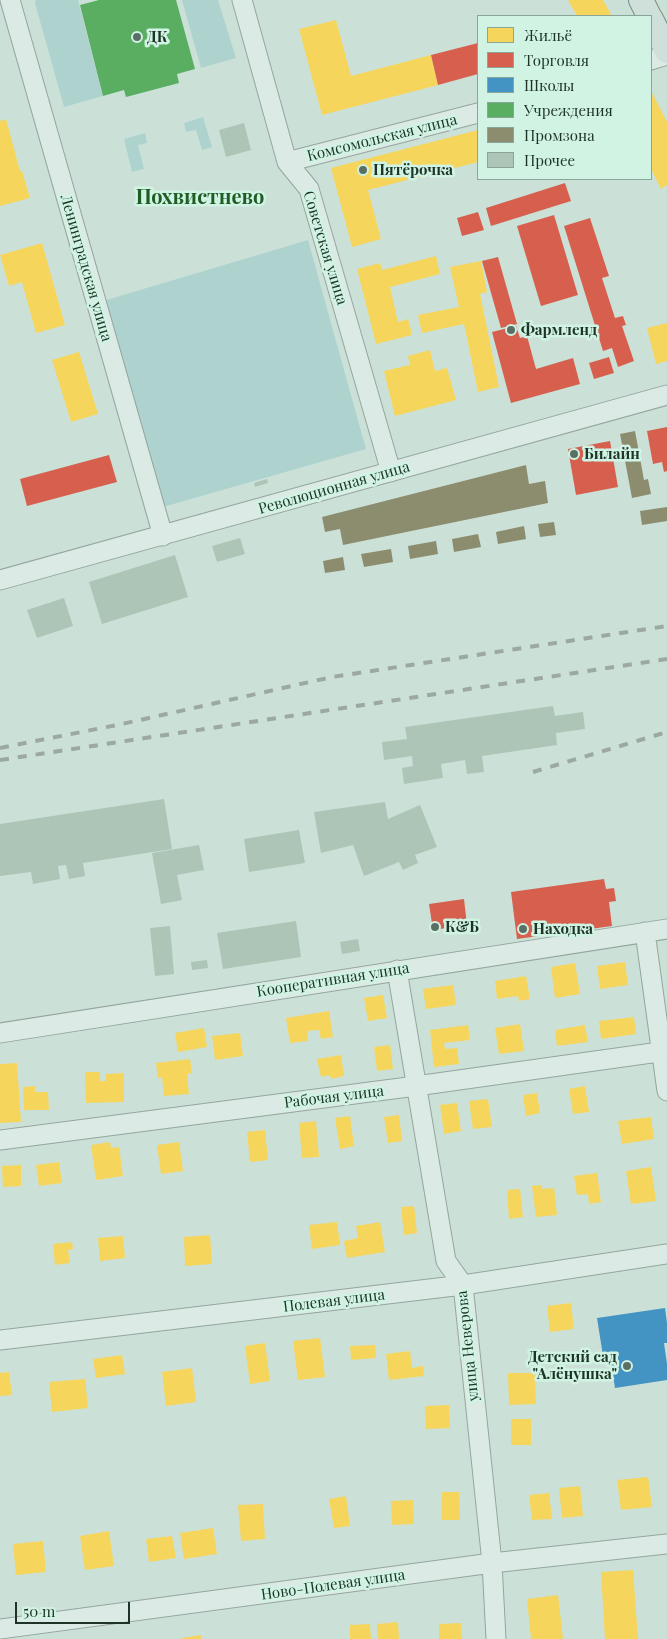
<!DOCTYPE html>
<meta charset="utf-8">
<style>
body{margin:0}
#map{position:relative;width:667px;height:1639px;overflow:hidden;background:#cbe1d8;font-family:"Playfair Display",serif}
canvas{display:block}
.legend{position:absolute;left:477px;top:15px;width:175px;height:165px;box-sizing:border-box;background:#d0f3e4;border:1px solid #88a698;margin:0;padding:6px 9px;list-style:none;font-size:15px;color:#1d3325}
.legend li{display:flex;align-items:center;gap:10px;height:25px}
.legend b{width:25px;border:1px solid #88a698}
.scale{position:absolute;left:15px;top:1602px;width:115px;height:22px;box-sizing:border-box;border:2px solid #1d3325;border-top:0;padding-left:6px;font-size:15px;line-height:18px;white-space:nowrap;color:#1d3325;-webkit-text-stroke:4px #d0f3e4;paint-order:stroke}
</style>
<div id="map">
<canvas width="667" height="1639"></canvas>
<ul class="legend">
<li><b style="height:14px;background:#f6d55c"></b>Жильё</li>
<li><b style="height:14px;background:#d6604d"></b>Торговля</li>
<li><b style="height:14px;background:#4393c3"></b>Школы</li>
<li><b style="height:14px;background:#5aae61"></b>Учреждения</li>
<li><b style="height:14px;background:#8c8c6e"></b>Промзона</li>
<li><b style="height:14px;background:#acc5b6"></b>Прочее</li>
</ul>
<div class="scale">50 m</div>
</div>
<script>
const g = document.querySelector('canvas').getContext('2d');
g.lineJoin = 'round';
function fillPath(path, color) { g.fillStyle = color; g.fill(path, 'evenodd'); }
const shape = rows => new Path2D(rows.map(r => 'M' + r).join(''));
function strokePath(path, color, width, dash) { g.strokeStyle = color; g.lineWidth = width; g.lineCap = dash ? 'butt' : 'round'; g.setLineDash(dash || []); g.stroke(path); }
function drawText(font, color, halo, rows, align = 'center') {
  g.font = font + ' "Playfair Display",serif'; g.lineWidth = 5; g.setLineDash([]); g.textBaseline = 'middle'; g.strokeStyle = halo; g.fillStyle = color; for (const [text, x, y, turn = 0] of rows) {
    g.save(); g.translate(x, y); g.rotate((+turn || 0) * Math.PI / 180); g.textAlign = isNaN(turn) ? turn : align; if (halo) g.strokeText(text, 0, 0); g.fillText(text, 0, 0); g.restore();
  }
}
const green = shape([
 [36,0,78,0,103,96,64,107,35,3],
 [182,0,218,0,236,58,201,68],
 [203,117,212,147,202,150,196,130,186,132,184,123],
 [145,133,147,143,138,145,144,169,132,172,124,139],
 [308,240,366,449,163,507,103,301]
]);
const homes = shape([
 [568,0,603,0,612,16,577,16],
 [336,20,351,76,431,55,438,85,322,115,299,29],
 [651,91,667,122,667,185,661,189,651,169],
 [6,119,20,171,22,171,30,198,0,206,0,121],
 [478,130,478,162,368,190,381,239,352,247,331,168],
 [42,243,65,325,36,333,22,282,9,286,0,255],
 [436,256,440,274,390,287,398,322,408,319,412,335,376,344,357,269,380,263,382,270],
 [481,261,487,292,480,294,499,387,478,392,464,324,422,333,418,315,459,307,450,267],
 [667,323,667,361,656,364,647,328],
 [430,350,435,371,447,368,456,400,395,416,384,371,410,365,408,356],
 [79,352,98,414,71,422,52,360],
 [625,962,628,985,600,989,597,966],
 [575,963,580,994,555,998,551,967],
 [526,976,530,999,519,1001,518,996,497,999,495,981],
 [453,985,456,1005,426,1009,423,989],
 [383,995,387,1018,368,1021,364,998],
 [329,1011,333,1037,321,1039,319,1030,307,1031,308,1041,290,1043,286,1018],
 [634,1017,636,1034,601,1039,599,1021],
 [520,1024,524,1051,499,1054,495,1028],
 [468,1025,470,1040,444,1043,445,1049,457,1048,459,1064,434,1067,430,1030],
 [585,1025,588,1042,557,1046,555,1030],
 [204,1028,207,1047,178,1052,175,1033],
 [240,1033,243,1056,215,1060,212,1036],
 [390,1045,393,1069,377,1071,374,1047],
 [341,1055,344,1076,331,1079,330,1075,321,1077,317,1059],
 [190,1059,192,1073,187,1074,189,1094,164,1096,162,1077,158,1078,156,1063],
 [17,1063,21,1122,0,1123,0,1064],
 [85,1072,100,1072,100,1081,106,1081,106,1074,124,1073,124,1102,86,1103],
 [35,1086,35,1092,48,1092,49,1110,24,1110,23,1087],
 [585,1086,589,1112,573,1114,569,1089],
 [537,1093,540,1113,526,1116,523,1095],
 [488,1099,492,1127,473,1129,469,1101],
 [457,1103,461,1131,444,1134,440,1105],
 [399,1115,402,1141,388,1143,384,1117],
 [350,1116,354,1146,340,1149,335,1118],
 [651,1117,654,1139,622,1144,618,1121],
 [316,1121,319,1157,302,1158,299,1123],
 [265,1130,268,1160,250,1162,247,1132],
 [110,1142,111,1148,119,1147,123,1176,96,1180,91,1145],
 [179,1142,183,1171,161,1174,157,1145],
 [59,1162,62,1183,39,1186,36,1165],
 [21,1165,21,1186,3,1187,2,1166],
 [651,1167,656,1201,631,1204,626,1171],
 [597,1173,601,1202,589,1204,588,1194,577,1195,574,1176],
 [542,1185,542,1189,554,1188,557,1215,536,1217,532,1186],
 [520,1189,523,1217,509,1219,507,1190],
 [414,1206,417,1233,404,1235,401,1207],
 [337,1222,340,1245,312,1249,309,1225],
 [380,1222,385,1252,347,1258,344,1241,358,1238,356,1226],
 [210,1235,212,1264,185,1266,184,1237],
 [123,1236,125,1258,100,1261,98,1238],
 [72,1242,73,1249,68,1250,70,1263,55,1265,53,1244],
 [571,1303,574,1329,550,1332,547,1306],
 [320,1338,325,1377,298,1380,293,1341],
 [265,1343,270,1381,250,1384,245,1346],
 [375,1345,376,1358,351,1360,350,1346],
 [410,1351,412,1368,423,1366,424,1376,389,1380,386,1354],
 [122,1355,125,1374,96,1378,93,1359],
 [192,1368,196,1402,166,1406,162,1372],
 [9,1372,12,1395,0,1396,0,1373],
 [508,1373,535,1373,536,1404,509,1405],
 [85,1379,88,1408,52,1412,49,1382],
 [449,1405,450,1428,426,1429,425,1406],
 [511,1419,531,1419,531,1445,511,1445],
 [648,1477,652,1507,621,1510,617,1480],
 [580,1486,583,1516,562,1518,559,1488],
 [442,1492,459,1492,460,1520,442,1520],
 [549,1493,552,1519,532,1520,529,1495],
 [346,1496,350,1526,334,1528,329,1499],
 [413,1500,414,1524,392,1525,391,1501],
 [263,1504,265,1539,241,1541,238,1505],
 [213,1528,217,1554,184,1559,180,1533],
 [109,1531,114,1566,85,1570,80,1536],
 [172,1536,176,1558,149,1562,146,1539],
 [43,1541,46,1572,16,1575,13,1544],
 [633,1570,638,1639,605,1639,601,1572],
 [558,1595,563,1639,531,1639,527,1599],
 [398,1622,399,1639,378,1639,377,1624],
 [461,1623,462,1639,439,1639,439,1624],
 [370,1624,371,1639,350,1639,350,1625],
 [201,1635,202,1639,182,1639,182,1638]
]);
const shops = shape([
 [478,43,478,74,438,85,431,55],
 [565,183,571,201,491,226,486,208],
 [478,212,484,230,462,236,457,218],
 [554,215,578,295,541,306,517,226],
 [590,218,609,276,602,278,615,318,623,316,626,325,622,326,634,361,618,367,612,348,603,351,564,226],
 [498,257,517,324,501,328,482,261],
 [516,326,520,338,527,336,536,369,573,358,580,384,511,403,492,332],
 [609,357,614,373,594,379,589,363],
 [667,427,667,471,664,472,662,462,653,464,647,431],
 [610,441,618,487,576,495,568,449],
 [109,455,117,482,27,506,20,479],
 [604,879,606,889,614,888,616,901,609,902,612,926,517,939,511,892],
 [464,899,467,925,433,930,429,904]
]);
const schools = shape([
 [665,1308,667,1323,667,1343,664,1343,667,1364,667,1380,615,1388,610,1355,603,1356,597,1318]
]);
const public = shape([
 [99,0,176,0,195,69,177,74,179,83,126,97,124,90,103,96,80,5]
]);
const industry = shape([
 [635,431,644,480,648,479,651,494,632,498,620,434],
 [526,465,529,484,545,481,548,503,343,545,340,529,325,532,322,517],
 [667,507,667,521,642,525,640,511],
 [554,522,556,535,540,537,538,524],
 [524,526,526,539,498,544,496,532],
 [478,534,481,547,454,552,452,539],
 [436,541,438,554,410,559,408,546],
 [391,549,393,562,364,567,361,554],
 [343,557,345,570,325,573,323,561]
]);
const building = shape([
 [244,123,251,150,226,157,219,130],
 [267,479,268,483,255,487,254,483],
 [240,538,245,554,217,562,212,546],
 [175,555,188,597,102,624,89,582],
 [64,598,73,626,37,638,27,610],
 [553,706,555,716,583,712,585,729,556,733,557,745,482,756,484,772,467,774,465,760,441,764,443,778,404,784,402,768,413,766,412,756,384,760,382,742,407,739,405,727],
 [164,799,172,849,83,863,85,876,69,879,66,865,58,866,60,879,33,884,31,872,0,876,0,824],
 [385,802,388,819,420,805,437,847,415,855,418,863,403,870,399,862,364,876,353,845,321,853,314,812],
 [299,830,305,863,249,872,244,839],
 [199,845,204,870,177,875,182,900,161,904,152,853],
 [296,921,301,957,223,969,217,933],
 [170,926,174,974,155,976,150,928],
 [358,939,360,951,342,954,340,942],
 [207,960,208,968,192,970,191,962]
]);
const minor = shape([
 [10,0,163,536],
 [242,0,287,162,309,189,391,472],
 [651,60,667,55],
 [287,162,478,113],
 [0,580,667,395],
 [645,932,667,1091],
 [397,970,446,1261,463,1285,492,1563,496,1639],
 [0,1033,667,929],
 [0,1140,416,1086,667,1051],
 [0,1340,463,1285,667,1254],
 [0,1629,492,1563,667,1544]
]);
const major = shape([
 [641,0,649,16],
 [651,19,667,51]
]);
const rail = shape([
 [0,748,122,724,332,677,667,626],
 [0,760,667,659],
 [533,772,667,732]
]);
const markers = [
 [137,37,5,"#5a7064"],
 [363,170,5,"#5a7064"],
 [511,330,5,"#5a7064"],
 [574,454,5,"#5a7064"],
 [435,927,5,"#5a7064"],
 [523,929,5,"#5a7064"],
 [627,1366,5,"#5a7064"]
];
const poiNames = [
 ["ДК",147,37],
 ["Пятёрочка",373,170],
 ["Фармленд",521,330],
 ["Билайн",584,454],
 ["К&Б",445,927],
 ["Находка",533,929],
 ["Детский сад",617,1357,"right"],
 ["\"Алёнушка\"",617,1374,"right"]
];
const streetNames = [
 ["Комсомольская улица",382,138,-14],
 ["Советская улица",325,248,73],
 ["Ленинградская улица",86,268,74],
 ["Революционная улица",334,488,-16],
 ["Кооперативная улица",333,980,-9],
 ["Рабочая улица",334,1097,-7],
 ["Полевая улица",334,1301,-7],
 ["улица Неверова",468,1346,-96],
 ["Ново-Полевая улица",333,1585,-8]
];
const districtNames = [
 ["Похвистнево",200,198]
];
fillPath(green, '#aed3cf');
fillPath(homes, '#f6d55c');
fillPath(shops, '#d6604d');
fillPath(schools, '#4393c3');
fillPath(public, '#5aae61');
fillPath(industry, '#8c8c6e');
fillPath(building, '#acc5b6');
strokePath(minor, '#94a69d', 21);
strokePath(major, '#7b8c83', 26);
strokePath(minor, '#dbeae4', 19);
strokePath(major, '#cee0d9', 24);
strokePath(rail, '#9ca8a2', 4, [9, 9]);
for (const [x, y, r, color] of markers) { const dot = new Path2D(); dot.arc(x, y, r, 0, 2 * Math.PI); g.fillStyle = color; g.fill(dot); strokePath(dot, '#d0f3e4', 2); }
drawText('bold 15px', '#1d3325', '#d0f3e4', poiNames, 'left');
drawText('15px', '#1d3325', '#d0f3e4', streetNames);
drawText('bold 20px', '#1f5d25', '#d0f3e4', districtNames);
</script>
